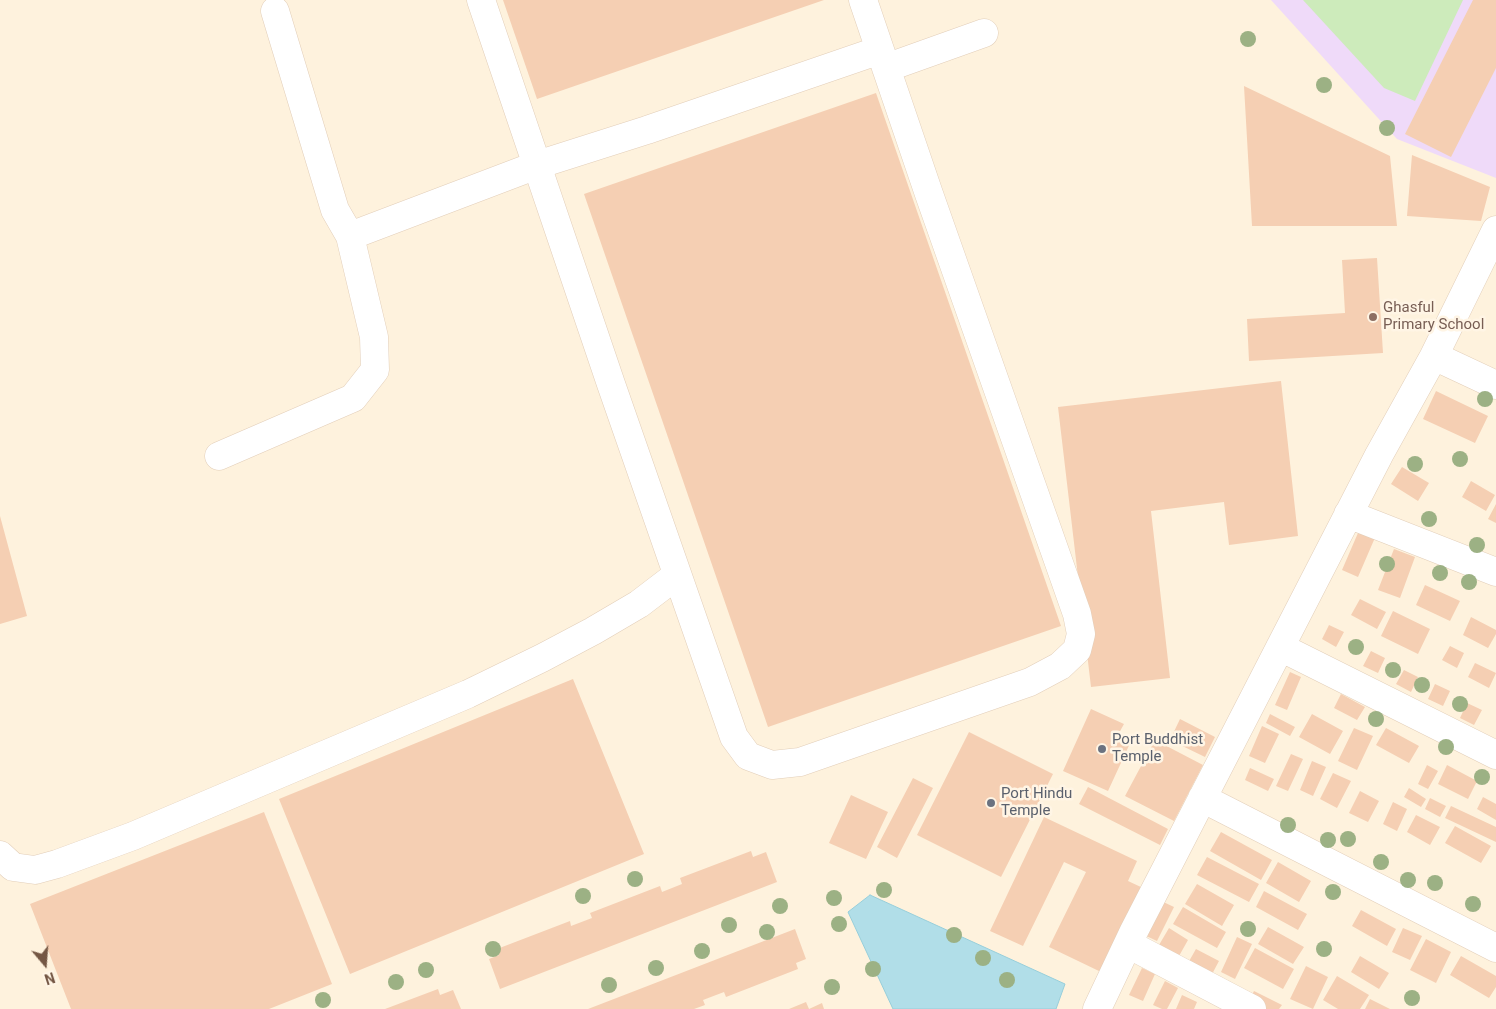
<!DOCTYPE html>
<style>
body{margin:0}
#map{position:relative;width:1496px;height:1009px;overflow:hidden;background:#fef2dd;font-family:Roboto,sans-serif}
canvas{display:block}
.north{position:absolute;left:20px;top:939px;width:50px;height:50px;-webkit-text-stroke:4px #fff5e5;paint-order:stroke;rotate:162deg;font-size:14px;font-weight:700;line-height:20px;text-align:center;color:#745744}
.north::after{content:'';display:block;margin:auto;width:18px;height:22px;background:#745744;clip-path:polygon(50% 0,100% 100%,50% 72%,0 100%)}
</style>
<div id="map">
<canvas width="1496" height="1009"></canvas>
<div class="north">N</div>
</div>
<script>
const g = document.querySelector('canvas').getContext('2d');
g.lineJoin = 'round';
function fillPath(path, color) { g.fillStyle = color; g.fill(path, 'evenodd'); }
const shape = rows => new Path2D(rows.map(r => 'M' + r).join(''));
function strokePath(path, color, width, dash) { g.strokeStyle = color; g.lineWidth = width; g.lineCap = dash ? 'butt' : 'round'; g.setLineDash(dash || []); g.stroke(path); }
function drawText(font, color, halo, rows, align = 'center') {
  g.font = font + ' Roboto,sans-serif'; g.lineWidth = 5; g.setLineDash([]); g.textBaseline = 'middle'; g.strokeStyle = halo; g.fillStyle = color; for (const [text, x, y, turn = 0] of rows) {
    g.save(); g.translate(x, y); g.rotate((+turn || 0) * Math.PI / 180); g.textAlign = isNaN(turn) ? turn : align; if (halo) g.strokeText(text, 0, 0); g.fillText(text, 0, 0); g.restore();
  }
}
const education = shape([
 [1271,0,1496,0,1496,178,1397,139]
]);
const green = shape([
 [1303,0,1463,0,1415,101,1384,88]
]);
const water = shape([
 [870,895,1065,984,1056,1009,893,1009,848,912,870,895]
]);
const building = shape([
 [503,0,824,0,537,99],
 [1473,0,1496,0,1496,68,1451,157,1405,134],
 [1244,86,1390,156,1397,226,1252,226],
 [876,93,1061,626,768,727,584,194],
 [1412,155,1490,187,1481,221,1407,216],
 [1377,258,1383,353,1249,361,1247,319,1345,313,1342,260],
 [1281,381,1298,536,1229,545,1224,502,1151,511,1170,678,1091,687,1058,407],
 [1436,391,1488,416,1475,443,1423,419],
 [1402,467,1429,483,1418,501,1391,484],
 [1471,481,1495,495,1486,511,1462,497],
 [1496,504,1496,523,1488,519],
 [0,516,27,616,0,624],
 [1361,526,1377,533,1358,577,1342,570],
 [1394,549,1415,557,1400,598,1378,590],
 [1425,585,1460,601,1450,621,1416,605],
 [1360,599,1386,612,1377,629,1351,615],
 [1393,611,1430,629,1418,654,1381,636],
 [1471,617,1496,630,1496,634,1488,648,1463,635],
 [1329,625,1344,632,1336,647,1322,639],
 [1450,646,1464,653,1457,668,1442,660],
 [1371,651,1385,658,1378,673,1363,666],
 [1475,663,1496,673,1489,688,1468,677],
 [1404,670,1418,677,1411,692,1396,684],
 [1290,672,1301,677,1287,710,1275,705],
 [573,679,644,854,350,974,279,799],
 [1435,684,1450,691,1443,706,1428,699],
 [1341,694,1365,707,1357,720,1334,708],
 [1467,703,1482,710,1474,725,1460,718],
 [1091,709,1124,724,1119,733,1132,739,1108,791,1063,771],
 [1270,714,1295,727,1290,736,1266,723],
 [1312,714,1343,731,1330,754,1299,737],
 [1180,719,1215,737,1205,757,1170,740],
 [1262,726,1279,734,1265,763,1249,756],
 [1354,728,1373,736,1357,770,1338,761],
 [1386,728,1419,746,1409,763,1376,745],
 [969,732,1053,774,1001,877,917,835],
 [1155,740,1203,765,1174,821,1125,796],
 [1291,754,1303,759,1288,791,1276,786],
 [1312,761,1326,767,1313,796,1300,790],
 [1427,765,1438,771,1428,789,1418,784],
 [1447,765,1477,781,1468,799,1438,784],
 [1250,768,1274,779,1268,791,1245,780],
 [1333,773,1351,781,1337,808,1320,799],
 [913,778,933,788,897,858,877,847],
 [1088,787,1168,829,1160,845,1079,804],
 [1409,788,1426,799,1421,807,1404,797],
 [1360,791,1379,801,1368,822,1349,813],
 [851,795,888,812,866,859,829,843],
 [1483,797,1496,804,1496,820,1477,809],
 [1430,798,1446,806,1440,817,1425,809],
 [1393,802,1407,809,1397,831,1383,824],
 [1451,806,1496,827,1496,842,1445,818],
 [264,812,332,984,269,1009,71,1009,30,904],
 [1416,815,1440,827,1430,845,1407,832],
 [1044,817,1137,861,1128,881,1143,888,1101,972,1049,947,1086,872,1064,862,1023,946,990,931],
 [1455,826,1491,846,1481,863,1445,843],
 [1221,832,1272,860,1261,880,1210,851],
 [751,851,753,857,766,852,777,882,500,989,489,959,499,955,497,949,570,921,571,926,592,918,590,913,660,886,662,892,682,884,680,878],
 [1207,857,1259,884,1249,902,1197,875],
 [1278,862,1311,881,1299,902,1266,883],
 [1197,884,1234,905,1222,926,1185,904],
 [1264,891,1307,914,1298,930,1256,907],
 [1157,899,1174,907,1157,941,1140,933],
 [1183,907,1226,932,1217,948,1173,924],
 [1361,910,1396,929,1387,946,1352,926],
 [1268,927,1304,947,1293,964,1258,944],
 [1169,928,1188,940,1179,956,1159,945],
 [1403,928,1422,936,1410,960,1392,952],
 [795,929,806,959,796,963,798,969,726,997,724,992,703,1000,705,1005,694,1009,588,1009],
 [1237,937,1252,944,1235,979,1221,972],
 [1426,939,1451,952,1436,983,1410,970],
 [1255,948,1294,969,1283,989,1244,968],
 [1196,949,1219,961,1211,976,1188,963],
 [1360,956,1389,973,1379,989,1351,972],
 [1461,956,1496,976,1496,987,1489,998,1450,975],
 [1306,966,1328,977,1313,1009,1290,999],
 [1142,968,1155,974,1143,1001,1129,995],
 [1337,976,1369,995,1360,1009,1338,1009,1323,1000],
 [1165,981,1178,988,1167,1009,1162,1009,1153,1005],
 [438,989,440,995,453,990,461,1009,385,1009],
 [1254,991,1282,1005,1279,1009,1260,1009,1248,1003],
 [1182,995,1197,1002,1194,1009,1176,1009],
 [1370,999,1390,1009,1365,1009],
 [806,1002,809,1009,822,1003,824,1009,789,1009]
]);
const minor = shape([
 [481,0,611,384,734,737,748,756,772,765,800,762,1030,682,1060,666,1077,650,1081,634,1077,614,929,194,863,0],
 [886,68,984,33],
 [350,236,537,165,647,130,880,50],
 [1434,356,1496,385],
 [219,456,353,398,375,370,374,337,350,236,335,210,275,11],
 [1348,514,1496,572],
 [1280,647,1496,755],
 [1202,798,1496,948],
 [0,855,13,867,35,870,57,864,133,836,468,694,542,658,593,631,639,604,677,575],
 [1128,944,1252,1009],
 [1097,1009,1133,933,1379,455,1434,356,1496,230]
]);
const trees = [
 [1248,39],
 [1324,85],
 [1387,128],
 [1485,399],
 [1460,459],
 [1415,464],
 [1429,519],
 [1477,545],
 [1387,564],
 [1440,573],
 [1469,582],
 [1356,647],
 [1393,670],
 [1422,685],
 [1460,704],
 [1376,719],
 [1446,747],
 [1482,777],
 [1288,825],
 [1348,839],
 [1328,840],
 [1381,862],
 [635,879],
 [1408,880],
 [1435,883],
 [884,890],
 [1333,892],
 [583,896],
 [834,898],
 [1473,904],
 [780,906],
 [839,924],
 [729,925],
 [1248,929],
 [767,932],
 [954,935],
 [493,949],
 [1324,949],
 [702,951],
 [983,958],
 [656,968],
 [873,969],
 [426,970],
 [1007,980],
 [396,982],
 [609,985],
 [832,987],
 [1412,998],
 [323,1000]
];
const markers = [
 [1373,317,5,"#8d6e63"],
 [1102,749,5,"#6b7280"],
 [991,803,5,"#6b7280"]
];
const educationNames = [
 ["Ghasful",1383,308],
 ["Primary School",1383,325]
];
const worshipNames = [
 ["Port Buddhist",1112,740],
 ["Temple",1112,757],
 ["Port Hindu",1001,794],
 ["Temple",1001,811]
];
fillPath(education, '#efdaf9');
fillPath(green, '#cdebbb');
fillPath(water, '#b1dee8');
strokePath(water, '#97ceda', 1);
fillPath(building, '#f5cfb3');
strokePath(minor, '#e2ceb9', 29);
strokePath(minor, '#fff', 28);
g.fillStyle = '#9cb184';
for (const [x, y] of trees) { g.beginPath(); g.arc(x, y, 8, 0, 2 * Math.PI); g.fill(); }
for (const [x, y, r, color] of markers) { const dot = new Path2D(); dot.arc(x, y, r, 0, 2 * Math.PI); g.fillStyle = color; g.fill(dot); strokePath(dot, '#fff5e5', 2); }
drawText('15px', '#785e54', '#fff5e5', educationNames, 'left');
drawText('15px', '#5b616d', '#fff5e5', worshipNames, 'left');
</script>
